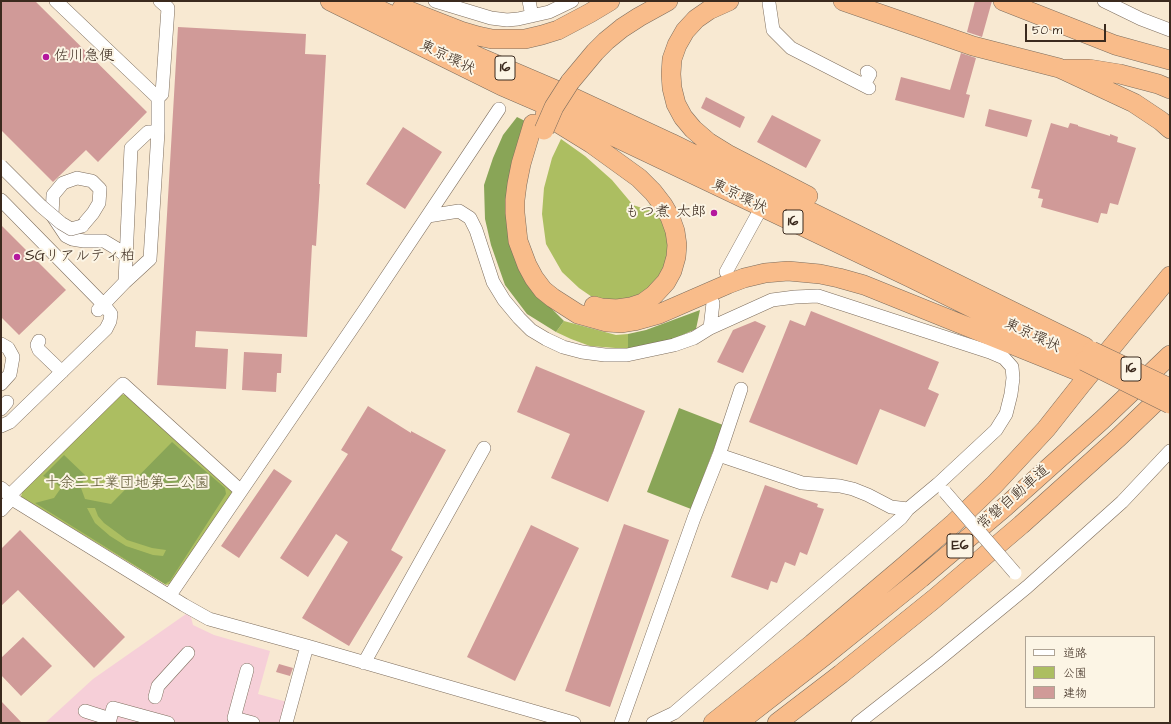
<!DOCTYPE html>
<meta charset="utf-8">
<style>
body{margin:0}
#map{position:relative;width:1171px;height:724px;overflow:hidden;background:#f8e9d2;font-family:"Architects Daughter","Klee One",sans-serif}
canvas{display:block}
.frame{position:absolute;inset:0;border:2px solid #3b2a1e;pointer-events:none}
.legend{position:absolute;left:1025px;top:636px;width:130px;height:72px;box-sizing:border-box;background:#fcf5e5;border:1px solid #afa495;margin:0;padding:5px 7px;list-style:none;font-size:12px;color:#3b2a1e}
.legend li{display:flex;align-items:center;gap:8px;height:20px}
.legend b{width:20px;border:1px solid #afa495}
.scale{position:absolute;left:1025px;top:24px;width:81px;height:18px;box-sizing:border-box;border:2px solid #3b2a1e;border-top:0;padding-left:5px;font-size:12px;line-height:14px;white-space:nowrap;color:#3b2a1e;-webkit-text-stroke:3px #fcf5e5;paint-order:stroke}
</style>
<div id="map">
<canvas width="1171" height="724"></canvas>
<div class="frame"></div>
<ul class="legend">
<li><b style="height:5px;background:#fff"></b>道路</li>
<li><b style="height:11px;background:#acbe61"></b>公園</li>
<li><b style="height:11px;background:#d09a98"></b>建物</li>
</ul>
<div class="scale">50 m</div>
</div>
<script>
const g = document.querySelector('canvas').getContext('2d');
g.lineJoin = 'round';
function fillPath(path, color) { g.fillStyle = color; g.fill(path, 'evenodd'); }
const shape = rows => new Path2D(rows.map(r => 'M' + r).join(''));
function strokePath(path, color, width, dash) { g.strokeStyle = color; g.lineWidth = width; g.lineCap = dash ? 'butt' : 'round'; g.setLineDash(dash || []); g.stroke(path); }
function drawText(font, color, halo, rows, align = 'center') {
  g.font = font + ' "Architects Daughter","Klee One",sans-serif'; g.lineWidth = 4; g.setLineDash([]); g.textBaseline = 'middle'; g.strokeStyle = halo; g.fillStyle = color; for (const [text, x, y, turn = 0] of rows) {
    g.save(); g.translate(x, y); g.rotate((+turn || 0) * Math.PI / 180); g.textAlign = isNaN(turn) ? turn : align; if (halo) g.strokeText(text, 0, 0); g.fillText(text, 0, 0); g.restore();
  }
}
const built = shape([
 [186,614,191,617,193,625,214,635,270,651,258,694,287,702,281,723,45,723,93,679]
]);
const green = shape([
 [561,139,585,156,612,180,633,205,642,208,654,203,666,221,671,260,643,296,620,304,595,299,579,288,562,272,546,244,542,214,544,188,552,158],
 [564,321,616,335,628,334,628,349,590,346,571,339,556,332],
 [120,394,127,395,231,488,232,493,170,584,166,585,21,497,22,492]
]);
const forest = shape([
 [517,117,525,121,508,231,546,303,564,321,556,332,527,314,505,285,491,245,485,219,484,185,493,158,503,135],
 [700,310,696,329,662,344,628,349,628,334,646,330],
 [679,408,723,425,691,509,647,492],
 [172,442,225,488,226,494,170,581,165,584,35,503,54,498,61,488,54,481,43,476,64,455,85,475,81,488,85,499,111,504],
 [87,508,95,508,98,516,104,523,127,540,152,548,166,550,163,556,153,555,126,546,110,536,95,523]
]);
const building = shape([
 [1,1,35,1,147,112,98,162,86,150,53,182,1,130],
 [975,1,992,1,982,37,967,32],
 [178,27,306,34,305,54,326,55,319,184,320,184,316,246,312,245,307,337,196,331,195,347,228,349,226,389,157,385],
 [961,53,976,58,966,94,970,95,964,118,895,100,901,77,950,90],
 [706,97,745,117,740,128,701,108],
 [989,109,1032,120,1027,137,985,126],
 [772,115,821,140,806,168,757,142],
 [1051,123,1068,128,1070,123,1078,125,1078,126,1110,136,1110,134,1118,137,1117,142,1136,148,1118,205,1110,203,1107,214,1101,213,1098,223,1041,207,1043,199,1038,198,1040,190,1031,188],
 [403,127,442,152,405,209,366,184],
 [1,225,66,290,19,335,1,317],
 [811,311,939,362,928,389,939,394,925,427,880,409,857,465,749,422,790,320,805,326],
 [755,321,766,326,743,373,717,362,733,330],
 [244,352,282,354,281,373,277,373,276,392,242,390],
 [536,366,645,411,608,502,551,478,570,434,517,412],
 [368,406,411,433,411,431,446,450,391,550,403,557,349,646,302,618,348,542,336,534,308,577,280,558,348,454,341,450],
 [274,469,292,481,239,558,221,546],
 [765,485,818,504,817,507,824,509,807,555,800,552,795,566,785,562,777,583,771,581,768,590,731,577],
 [624,524,669,540,610,707,565,691],
 [531,525,579,548,515,681,467,657],
 [20,530,125,637,94,668,18,590,1,606,1,549],
 [23,637,52,666,21,696,1,675,1,658],
 [279,664,293,668,290,676,276,672],
 [1,701,22,723,1,723]
]);
const minor = shape([
 [56,1,158,98,158,132,150,259,125,282,98,310],
 [435,1,491,18,507,20,518,19,549,12,572,1],
 [529,1,532,16],
 [1104,1,1141,19,1170,30],
 [769,3,773,30,791,48,869,88],
 [864,85,870,74,867,72],
 [158,98,162,94,168,8,160,1],
 [1,200,104,305,111,314,110,321,106,329,10,422,1,426],
 [428,216,459,211,470,218,476,230,493,282,504,300,519,318,531,330,546,339,563,347,582,352,605,355,627,355,674,345,694,338,710,328,772,300,795,297,818,296,990,352,1004,358,1012,367,1013,378,1011,394,1006,414,996,430,938,484,908,509,891,507,868,495,853,489,840,486,802,483,719,455,694,518,621,723],
 [82,226,93,213,99,203,100,189,92,181,77,178,63,183,53,195,52,215,66,236,72,239,84,241,104,241,119,250,126,256],
 [726,272,765,201],
 [125,282,131,148,148,132,158,132],
 [710,328,713,303],
 [39,341,37,345,39,350,62,372],
 [1,344,8,348,13,357,10,374,1,384],
 [1,409,7,402],
 [719,455,741,389],
 [1,488,17,502,184,605,209,619,307,646,574,723],
 [9,496,123,384,241,491],
 [1,510,12,498],
 [170,595,366,308,499,109],
 [364,663,484,448],
 [247,670,234,718,253,723],
 [155,697,158,686,188,653],
 [85,711,110,719],
 [109,723,113,708,168,723],
 [286,723,307,646],
 [653,723,674,713,901,518,908,509],
 [858,723,937,661,1027,587,1122,502,1170,451]
]);
const highway = shape([
 [330,1,502,86,560,111,909,277,1009,326,1084,361],
 [361,1,481,58,570,96,671,143,1085,347],
 [729,1,709,10,696,19,685,31,677,45,672,59,671,74,672,88,676,104,683,117,693,129,708,142,729,155,808,196],
 [843,1,973,46,1059,68,1134,103,1161,121,1170,129],
 [1003,1,1115,45,1170,60],
 [402,8,461,31,478,36,492,39,525,39,542,35,558,30,590,13,610,1],
 [1066,69,1089,69,1120,74,1158,84,1170,89],
 [570,82,595,52,606,41,622,28,639,17,668,1],
 [545,115,592,144,639,178,653,192,663,205,670,217,675,231,677,245,676,257,672,271,666,282,654,295,643,303,631,307,617,309,601,308,594,306],
 [533,124,521,164,517,184,515,200,515,213,518,241,527,265,534,278,543,290,553,298,578,314,607,322,622,323,634,321,659,314,728,284,744,278,765,273,788,271,820,274,839,278,864,285,1075,370],
 [713,723,812,644,902,568,954,523,995,484,1046,429,1080,386,1170,276],
 [738,723,823,657,921,578,1006,506,1102,420,1170,355],
 [777,723,841,674,934,599,1021,525,1119,437,1170,388]
]);
const minorBridge = shape([
 [1,166,41,206,61,223,71,229,82,226],
 [945,492,1015,573]
]);
const highwayBridge = shape([
 [544,130,554,107,570,82],
 [1092,351,1170,388],
 [1084,361,1170,404]
]);
const markers = [
 [46,57,4,"#b5179e"],
 [714,213,4,"#b5179e"],
 [17,257,4,"#b5179e"]
];
const shields = [
 [505,68,20],
 [793,222,20],
 [1131,369,20],
 [960,546,26]
];
const shieldNames = [
 ["16",505,68],
 ["16",793,222],
 ["16",1131,369],
 ["E6",960,546]
];
const poiNames = [
 ["佐川急便",54,57],
 ["もつ煮 太郎",706,213,"right"],
 ["SGリアルティ柏",25,257]
];
const streetNames = [
 ["東京環状",447,58,26],
 ["東京環状",739,197,26],
 ["東京環状",1032,336,25],
 ["常磐自動車道",1014,498,-41]
];
const parkNames = [
 ["十余二工業団地第二公園",127,484]
];
fillPath(built, '#f6cfd8');
fillPath(green, '#acbe61');
fillPath(forest, '#89a557');
fillPath(building, '#d09a98');
strokePath(minor, '#7d6d5d', 14);
strokePath(highway, '#7d6d5d', 20);
strokePath(minor, '#fff', 13);
strokePath(highway, '#f9bc8a', 19);
strokePath(minorBridge, '#7d6d5d', 14, []);
strokePath(highwayBridge, '#7d6d5d', 20, []);
strokePath(minorBridge, '#fff', 13);
strokePath(highwayBridge, '#f9bc8a', 19);
for (const [x, y, r, color] of markers) { const dot = new Path2D(); dot.arc(x, y, r, 0, 2 * Math.PI); g.fillStyle = color; g.fill(dot); strokePath(dot, '#fcf5e5', 1.5); }
for (const [x, y, w] of shields) { const box = new Path2D(); box.roundRect(x - w / 2, y - 12, w, 24, 3); g.fillStyle = '#fcf5e5'; g.fill(box); strokePath(box, '#3b2a1e', 1); }
drawText('bold 14px', '#3b2a1e', null, shieldNames);
drawText('15px', '#3b2a1e', '#fcf5e5', poiNames, 'left');
drawText('15px', '#3b2a1e', '#fcf5e5', streetNames);
drawText('15px', '#5d5632', '#fcf5e5', parkNames);
</script>
